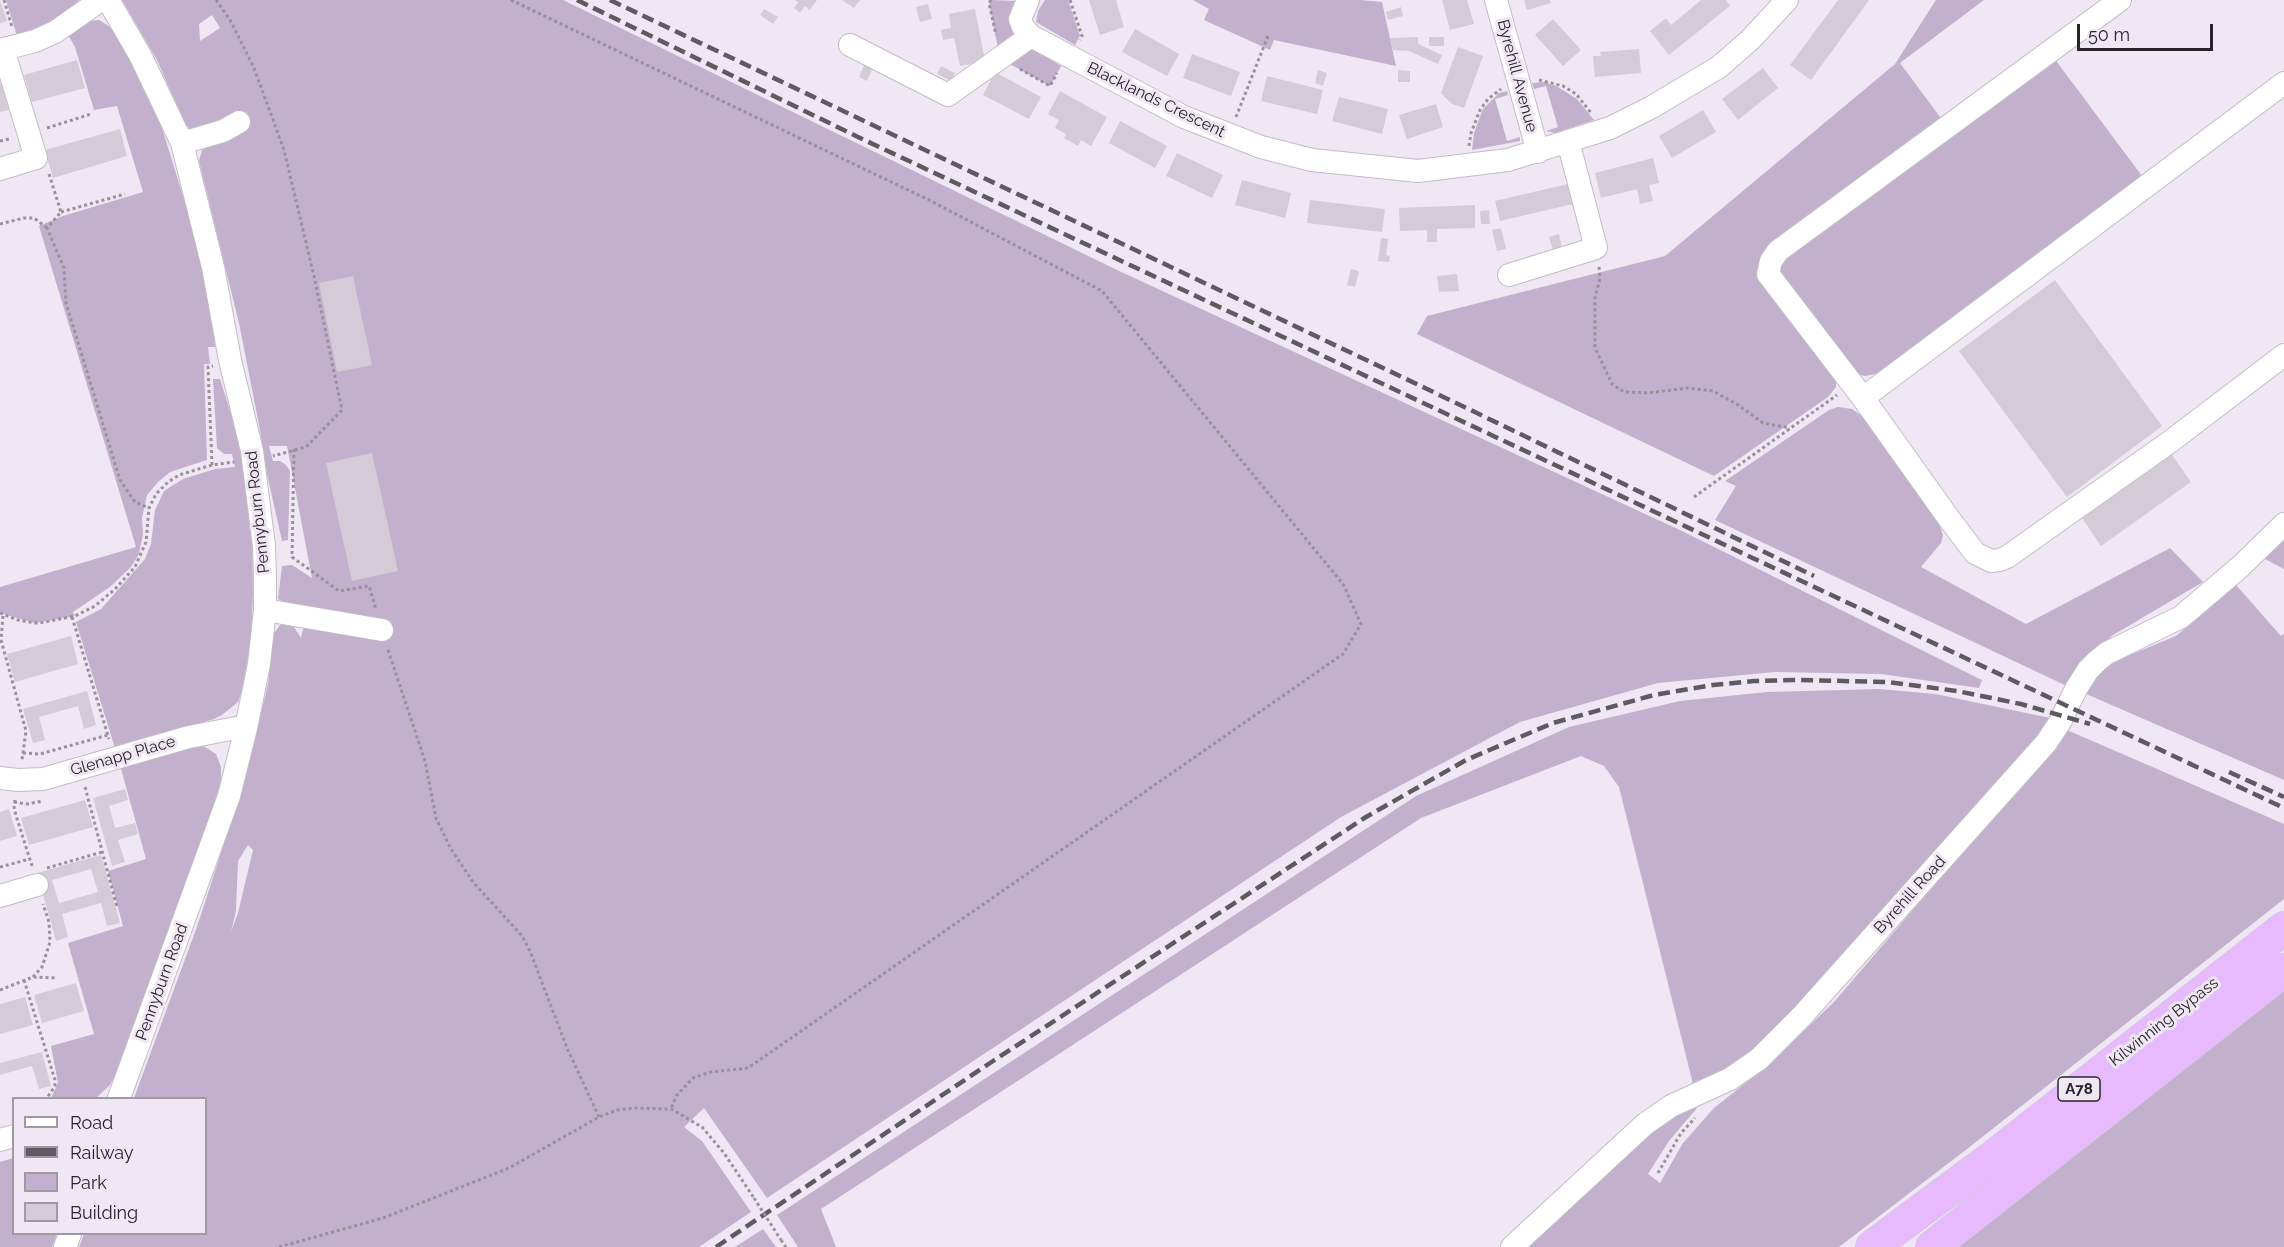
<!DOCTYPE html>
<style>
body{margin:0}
#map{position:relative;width:2284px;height:1247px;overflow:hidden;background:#efe7f3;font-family:Raleway,sans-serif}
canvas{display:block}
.legend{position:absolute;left:12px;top:1097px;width:195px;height:138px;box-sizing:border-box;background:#efe7f3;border:2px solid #9f99a2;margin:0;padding:8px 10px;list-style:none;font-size:18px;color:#272429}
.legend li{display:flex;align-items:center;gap:12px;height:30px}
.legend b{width:30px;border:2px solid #9f99a2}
.scale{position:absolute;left:2077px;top:24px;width:136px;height:27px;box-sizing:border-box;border:3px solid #272429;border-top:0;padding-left:8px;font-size:18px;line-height:21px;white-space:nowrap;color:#272429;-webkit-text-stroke:4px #efe7f3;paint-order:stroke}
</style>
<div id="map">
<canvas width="2284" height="1247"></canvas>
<ul class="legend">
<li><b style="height:8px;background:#fff"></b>Road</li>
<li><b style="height:8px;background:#5e5a61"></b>Railway</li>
<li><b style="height:16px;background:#c3b0cd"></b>Park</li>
<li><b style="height:16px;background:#d3ccd7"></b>Building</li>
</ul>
<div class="scale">50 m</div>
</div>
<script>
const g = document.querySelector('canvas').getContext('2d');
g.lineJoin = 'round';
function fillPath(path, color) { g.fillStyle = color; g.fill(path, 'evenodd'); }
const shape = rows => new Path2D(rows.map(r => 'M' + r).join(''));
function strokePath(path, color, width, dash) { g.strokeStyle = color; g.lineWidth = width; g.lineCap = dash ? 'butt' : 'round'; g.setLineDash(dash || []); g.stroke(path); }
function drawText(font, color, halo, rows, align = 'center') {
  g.font = font + ' Raleway,sans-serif'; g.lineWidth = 6; g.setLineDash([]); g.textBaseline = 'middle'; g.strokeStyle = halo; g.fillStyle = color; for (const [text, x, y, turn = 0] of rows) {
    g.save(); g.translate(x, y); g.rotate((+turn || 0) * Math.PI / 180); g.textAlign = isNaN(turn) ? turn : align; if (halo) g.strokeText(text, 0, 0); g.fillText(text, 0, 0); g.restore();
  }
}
const green = shape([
 [6,0,79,0,73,7,51,23,17,36],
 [122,0,563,0,1117,270,1682,531,1982,680,1979,688,1881,674,1775,672,1658,683,1520,722,1341,817,767,1198,704,1108,684,1127,702,1141,751,1212,699,1247,79,1247,84,1234,206,1234,206,1098,134,1098,198,924,247,772,268,684,273,635,280,625,288,622,292,624,301,638,307,611,291,607,278,599,282,566,292,565,312,578,287,446,269,446,273,461,280,461,286,465,290,471,288,540,282,541,267,474,260,430,239,323,199,161,202,150,218,142,189,128,185,124,157,60],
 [212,15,220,28,200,41,199,24],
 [248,845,253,850,238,913,231,932,236,911,238,861],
 [991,0,1015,1,1011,14,1021,36,999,53,989,3],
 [1045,0,1068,0,1080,36,1075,45,1036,22,1038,11],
 [1193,0,1360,0,1382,2,1396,66,1274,40,1270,50,1204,20,1209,9],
 [1936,0,1984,0,1900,63,1943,121,1766,254,1836,380,1836,387,1828,397,1714,476,1417,334,1427,316,1665,256,1895,64],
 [99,20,115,30,143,82,161,125,194,232,210,295,215,347,208,347,210,364,204,364,207,460,170,472,158,482,147,495,142,518,143,534,139,554,131,567,110,587,73,612,75,616,35,623,0,613,0,587,136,547,39,226,63,216,143,192,117,106,94,110,75,47,67,33,87,21],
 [1028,46,1061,66,1050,86,1006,62],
 [2054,58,2142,176,1879,373,1865,376,1856,374,1777,275,1784,256],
 [1544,82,1556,86,1577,99,1594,120,1555,133,1546,131,1558,127,1546,86,1534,89,1532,83],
 [1507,91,1508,95,1495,99,1507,141,1520,137,1520,141,1472,150,1474,133,1483,109,1499,93],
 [213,379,220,379,235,427,245,474,252,534,253,594,251,641,242,691,238,702,222,715,214,719,115,748,76,622,101,609,145,559,151,544,155,510,164,491,183,479,215,469,235,467,232,454,224,454,217,448],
 [1838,407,1852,409,1863,417,1939,523,1943,535,1941,543,1921,567,2026,624,2170,548,2203,582,2113,635,2087,657,2069,687,1715,520,1736,486,1725,481,1829,410],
 [2284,536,2284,569,2261,557],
 [2236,585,2281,636,2284,634,2284,780,2084,693,2097,673,2120,659,2176,636],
 [1879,689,1935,694,2055,719,1766,1042,1742,1060,1693,1084,1619,787,1604,766,1581,756,1421,818,821,1209,836,1247,798,1247,777,1215,1416,796,1569,727,1680,701,1767,692],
 [2067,730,2284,824,2284,899,1967,1149,1839,1247,1525,1247,1619,1158,1684,1109,1697,1108,1669,1141,1648,1174,1660,1183,1683,1143,1714,1108,1767,1066,1834,1002],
 [191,744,205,747,216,754,221,767,221,781,201,845,117,1073,110,1085,96,1098,51,1098,58,1083,51,1046,94,1034,68,943,123,926,108,871,146,859,120,765],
 [2284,988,2284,1247,1956,1247],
 [13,1158,14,1234,57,1234,52,1247,0,1247,0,1162],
 [763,1229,776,1247,735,1247]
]);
const building = shape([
 [0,0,7,21,0,23],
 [795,0,817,0,810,10,805,6,800,13,794,8,798,2],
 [842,0,860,0,854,8],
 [1089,0,1116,0,1124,27,1100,35],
 [1442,0,1467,0,1474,24,1450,30],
 [1524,0,1550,0,1551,3,1527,10],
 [1701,0,1726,0,1730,6,1669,55,1650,31,1666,18,1671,25],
 [1838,0,1869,0,1811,80,1790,65],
 [928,4,932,19,920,22,916,7],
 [1401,7,1403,16,1388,20,1386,12],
 [764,9,778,17,773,24,760,15],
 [975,9,985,61,960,66,954,38,943,40,941,30,951,28,949,14],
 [1553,19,1581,50,1563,66,1535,35],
 [1135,29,1179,54,1167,76,1122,52],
 [1418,37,1418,44,1442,55,1438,64,1409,51,1393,50,1390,38],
 [1429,37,1444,37,1444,46,1429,46],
 [1458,47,1483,56,1464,108,1452,104,1441,93],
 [1639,49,1641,73,1595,77,1593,56,1601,56,1600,52],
 [1192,54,1240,72,1231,96,1183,78],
 [77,60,85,88,32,102,24,75],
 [865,63,873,67,867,81,859,77],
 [941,66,955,73,951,81,937,74],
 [1763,68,1778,88,1738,120,1722,99],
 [1318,70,1327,73,1323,86,1315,83],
 [1398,70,1410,71,1410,82,1398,82],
 [995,72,1041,97,1029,119,983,95],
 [1267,76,1323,90,1317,114,1261,101],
 [0,80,9,110,0,112],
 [1060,91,1107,117,1091,146,1081,140,1078,146,1064,138,1066,134,1055,128,1059,120,1048,114],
 [1339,97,1388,109,1382,134,1332,121],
 [1436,104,1443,127,1407,139,1399,115],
 [1703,110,1716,132,1672,158,1659,136],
 [1120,121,1167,146,1155,168,1109,143],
 [120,129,127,156,53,178,45,150],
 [1177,153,1223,175,1212,198,1166,176],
 [1653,158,1659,183,1649,185,1653,201,1640,204,1637,189,1601,198,1595,173],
 [1242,180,1291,193,1285,218,1235,205],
 [1572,183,1577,203,1500,221,1495,201],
 [1310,200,1385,209,1382,232,1307,223],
 [1475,205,1475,228,1437,229,1437,242,1427,242,1427,230,1400,231,1399,208],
 [1489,210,1490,224,1481,224,1480,211],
 [1501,228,1506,249,1497,251,1492,230],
 [1559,234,1562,248,1553,250,1549,237],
 [1381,238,1388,239,1386,255,1390,256,1389,262,1378,261],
 [1351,269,1359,271,1355,287,1347,285],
 [1457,274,1459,291,1439,292,1437,276],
 [353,276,372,365,337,372,319,283],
 [2055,280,2162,426,2067,497,1959,351],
 [372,453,398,571,352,581,326,463],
 [2172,455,2191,482,2101,546,2082,518],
 [71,636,78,664,15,682,7,654],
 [87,691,96,725,84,729,78,706,39,717,45,740,33,743,23,709],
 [125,789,128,800,109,806,115,828,135,823,138,834,118,840,125,862,112,866,93,798],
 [85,800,93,827,29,845,21,818],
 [9,809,17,836,0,841,0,812],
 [101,855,120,923,107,926,101,903,62,914,68,937,56,941,37,873],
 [91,869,98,892,59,903,52,880],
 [76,983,84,1011,42,1023,34,995],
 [25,997,33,1025,0,1034,0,1004],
 [42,1052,51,1086,39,1089,32,1066,0,1075,0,1063]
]);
const path = shape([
 [4,0,12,27],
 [216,0,230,20,254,68,284,150,314,276,342,410,306,447,273,456],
 [511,0,931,201,1102,291,1343,584,1361,624,1343,654,748,1068,711,1072,693,1078,676,1096,671,1109],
 [991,0,989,3,996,35],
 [1070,0,1082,36,1080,40],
 [1020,69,1050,86,1057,73],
 [1539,80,1563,86,1576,94,1592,114],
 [1236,117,1268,36],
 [47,128,91,114],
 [0,141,9,139],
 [1469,146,1471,133,1480,110,1488,99,1501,89],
 [49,174,61,212,47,228,64,268,66,303,120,480,135,502,149,508],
 [61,212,125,194],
 [0,224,24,218,34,218,47,228],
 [1599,267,1600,278,1595,298,1595,348,1612,384,1624,392,1647,393,1688,388,1713,391,1738,405,1763,423,1790,428],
 [294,449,292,557,339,591,369,586,376,609],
 [212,465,208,367,213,366],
 [1694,497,1837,395],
 [0,613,18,620,35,623,45,622,75,616,95,606,115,589,135,567,146,542,149,508,156,494,168,482,179,475,212,465,234,462],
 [3,616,1,640,26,731,22,760],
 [72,617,109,739],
 [388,650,425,761,436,818,451,849,473,882,522,936,530,951,567,1048,599,1117],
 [23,753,40,754,108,735],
 [85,787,117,907],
 [15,800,14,809,32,866],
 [14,802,27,804,43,801],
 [0,867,30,859],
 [47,868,102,852],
 [33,977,42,967,50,942,49,922,43,904],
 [24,980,55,1080,55,1086,47,1098],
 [0,990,33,977,57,978],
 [1658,1173,1681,1133,1695,1118],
 [781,1240,786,1247],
 [279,1247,383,1218,509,1168,599,1117,617,1110,635,1108,671,1109,702,1127,724,1153,754,1198]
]);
const minor = shape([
 [108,0,140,55,182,143,213,267,230,360,252,451,264,546,265,576,265,610,259,664,246,728,229,796,119,1098],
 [1028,0,1020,19,1023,27,1031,36,1184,117,1261,147,1312,160,1418,171,1508,160,1610,128,1652,107,1719,67,1750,40,1787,0],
 [1496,0,1538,152],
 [2120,0,1778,251,1771,261,1768,274,1863,398,1950,520,1975,553,1991,561,2000,560,2007,557,2171,441,2284,355],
 [850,45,948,95,1031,36],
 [0,50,35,41,55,32,101,0],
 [182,143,223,131,239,122],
 [0,169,36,158,3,49],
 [1509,275,1596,248,1568,141],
 [1863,398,2284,83],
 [265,610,382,630],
 [0,778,18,780,43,779,189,737,236,728,246,728],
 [0,896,37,885],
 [0,1140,14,1136],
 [65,1247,70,1234],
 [1512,1247,1645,1124,1671,1106,1730,1079,1759,1059,1801,1017,2046,743,2060,722,2076,689,2088,670,2097,661,2107,653,2181,617,2241,566,2284,524]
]);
const highway = shape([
 [1872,1247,1989,1160,2284,928],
 [1932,1247,2284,970]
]);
const rail = shape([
 [577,0,858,137,2284,808],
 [610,0,1425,388,1814,576],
 [2229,772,2284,797],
 [716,1247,993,1061,1366,817,1466,760,1553,723,1654,695,1713,685,1754,681,1799,680,1888,682,1957,691,2021,704,2090,724]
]);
const pathBridge = shape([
 [754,1198,781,1240]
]);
const shields = [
 [2079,1089,42]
];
const shieldNames = [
 ["A78",2079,1089]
];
const streetNames = [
 ["Byrehill Avenue",1517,76,75],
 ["Blacklands Crescent",1156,100,26],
 ["Pennyburn Road",258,512,-96],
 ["Glenapp Place",123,756,-16],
 ["Byrehill Road",1910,895,-48],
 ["Pennyburn Road",162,982,-70],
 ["Kilwinning Bypass",2164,1022,-38]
];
fillPath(green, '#c3b0cd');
fillPath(building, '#d3ccd7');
strokePath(minor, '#c3bcc7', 24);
strokePath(highway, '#cbcacc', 34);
strokePath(path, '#97919a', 3, [3, 3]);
strokePath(minor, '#fff', 22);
strokePath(highway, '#e7bafd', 33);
strokePath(rail, '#5e5a61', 4.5, [12, 6]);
strokePath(pathBridge, '#97919a', 3, [3, 3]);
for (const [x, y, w] of shields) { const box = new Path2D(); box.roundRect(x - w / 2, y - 12, w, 24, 4.5); g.fillStyle = '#efe7f3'; g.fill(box); strokePath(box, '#272429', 1.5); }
drawText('bold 15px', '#272429', null, shieldNames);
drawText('16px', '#272429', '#efe7f3', streetNames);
</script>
